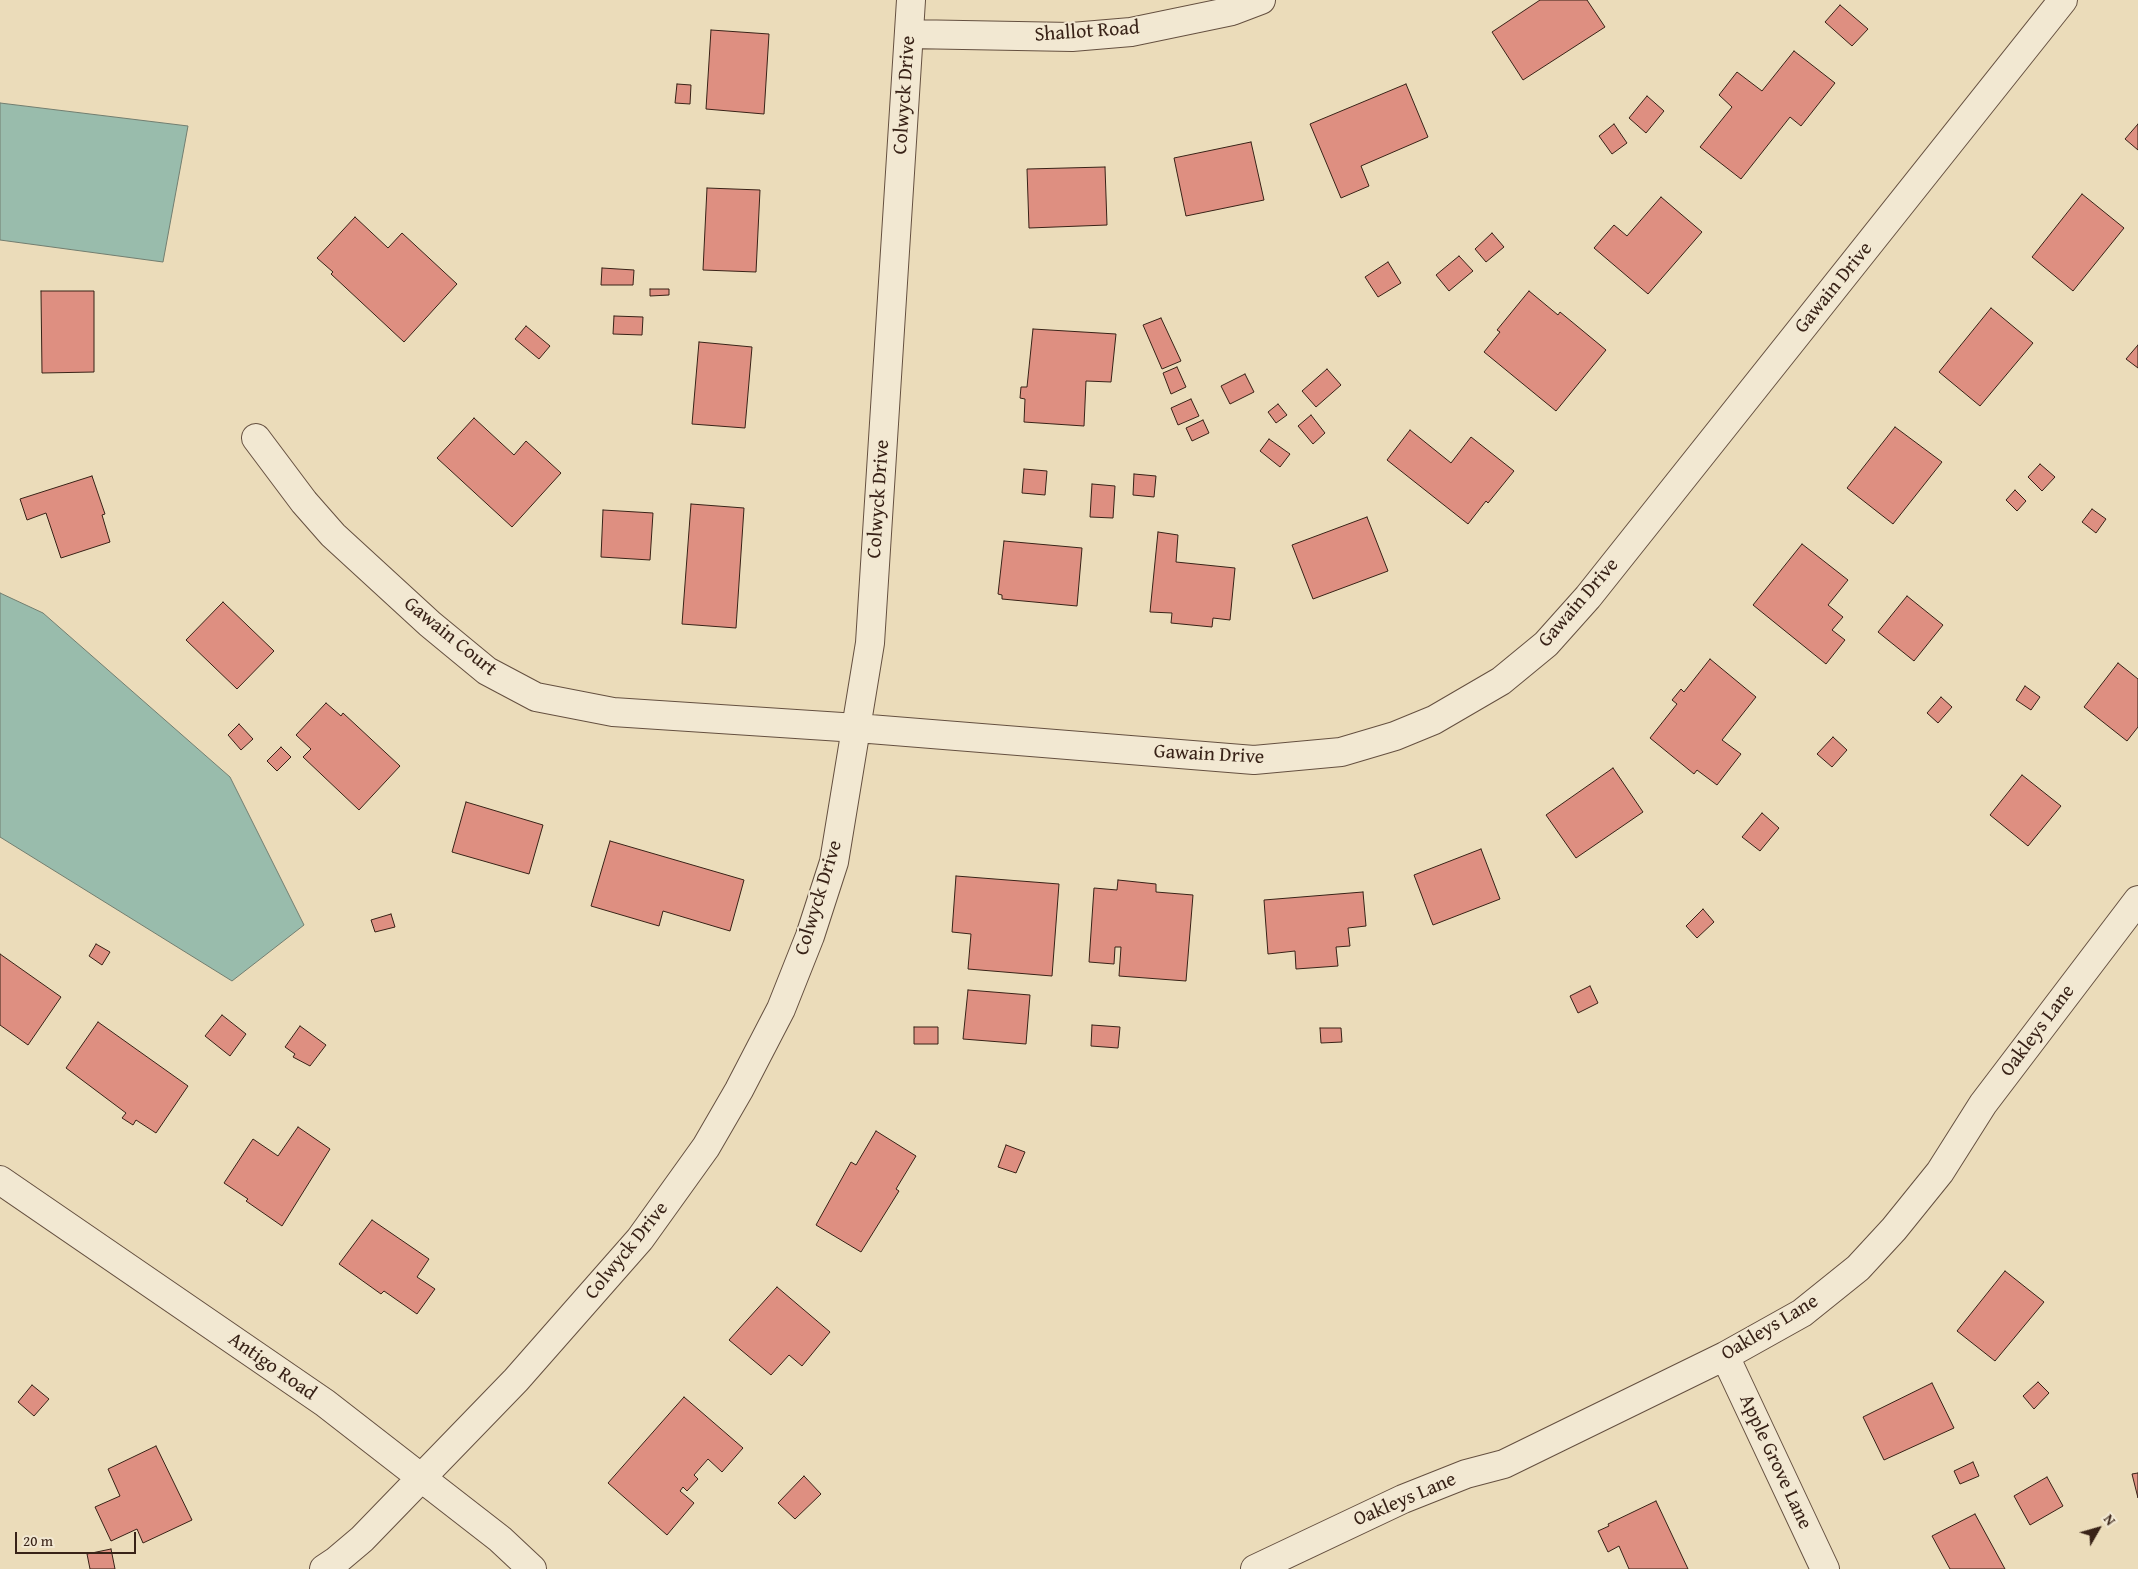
<!DOCTYPE html>
<style>
body{margin:0}
#map{position:relative;width:2138px;height:1569px;overflow:hidden;background:#ebdcba;font-family:"Gentium Book Plus",serif}
canvas{display:block}
.north{position:absolute;left:2073px;top:1504px;width:50px;height:50px;-webkit-text-stroke:4px #f2e8d2;paint-order:stroke;rotate:52deg;font-size:14px;font-weight:700;line-height:20px;text-align:center;color:#382217}
.north::after{content:'';display:block;margin:auto;width:18px;height:22px;background:#382217;clip-path:polygon(50% 0,100% 100%,50% 72%,0 100%)}
.scale{position:absolute;left:15px;top:1532px;width:121px;height:22px;box-sizing:border-box;border:2px solid #382217;border-top:0;padding-left:6px;font-size:15px;line-height:18px;white-space:nowrap;color:#382217;-webkit-text-stroke:4px #f2e8d2;paint-order:stroke}
</style>
<div id="map">
<canvas width="2138" height="1569"></canvas>
<div class="north">N</div>
<div class="scale">20 m</div>
</div>
<script>
const g = document.querySelector('canvas').getContext('2d');
g.lineJoin = 'round';
function fillPath(path, color) { g.fillStyle = color; g.fill(path, 'evenodd'); }
const shape = rows => new Path2D(rows.map(r => 'M' + r).join(''));
function strokePath(path, color, width, dash) { g.strokeStyle = color; g.lineWidth = width; g.lineCap = dash ? 'butt' : 'round'; g.setLineDash(dash || []); g.stroke(path); }
function drawText(font, color, halo, rows, align = 'center') {
  g.font = font + ' "Gentium Book Plus",serif'; g.lineWidth = 4; g.setLineDash([]); g.textBaseline = 'middle'; g.strokeStyle = halo; g.fillStyle = color; for (const [text, x, y, turn = 0] of rows) {
    g.save(); g.translate(x, y); g.rotate((+turn || 0) * Math.PI / 180); g.textAlign = isNaN(turn) ? turn : align; if (halo) g.strokeText(text, 0, 0); g.fillText(text, 0, 0); g.restore();
  }
}
const water = shape([
 [0,103,188,126,163,262,0,240,0,103],
 [0,593,43,613,230,777,304,925,232,981,0,837,0,593]
]);
const building = shape([
 [1540,0,1587,0,1605,27,1523,80,1492,32,1540,0],
 [1840,5,1868,29,1852,46,1825,22,1840,5],
 [711,30,769,34,764,114,706,109,711,30],
 [1794,51,1835,83,1801,126,1790,117,1741,179,1700,147,1732,107,1719,95,1737,72,1762,91,1794,51],
 [677,84,691,85,690,104,675,103,677,84],
 [1406,84,1428,137,1361,166,1369,186,1341,198,1310,124,1406,84],
 [1647,96,1664,111,1646,133,1629,118,1647,96],
 [1614,124,1627,143,1612,154,1599,136,1614,124],
 [2138,124,2138,150,2125,139,2138,124],
 [1251,142,1264,200,1186,216,1174,158,1251,142],
 [1105,167,1107,225,1029,228,1027,169,1105,167],
 [707,188,760,190,756,272,703,270,707,188],
 [2082,194,2124,228,2073,291,2032,257,2082,194],
 [1661,197,1702,232,1648,294,1594,248,1614,225,1627,236,1661,197],
 [355,217,388,248,402,233,457,284,404,342,331,274,333,272,317,258,355,217],
 [1492,233,1504,247,1486,262,1475,249,1492,233],
 [1459,256,1473,271,1449,291,1436,275,1459,256],
 [1388,262,1401,283,1378,297,1365,277,1388,262],
 [602,268,634,270,633,285,601,285,602,268],
 [650,289,669,289,669,295,650,296,650,289],
 [41,291,94,291,94,372,42,373,41,291],
 [1529,291,1558,315,1560,312,1606,350,1556,411,1484,352,1500,332,1497,330,1529,291],
 [1991,308,2033,343,1980,406,1939,372,1991,308],
 [614,316,643,317,642,335,613,334,614,316],
 [1161,318,1181,361,1162,369,1143,325,1161,318],
 [526,326,550,346,539,359,515,339,526,326],
 [1033,329,1116,334,1111,382,1086,381,1084,426,1024,422,1025,399,1020,398,1021,387,1027,387,1033,329],
 [699,342,752,347,745,428,692,424,699,342],
 [2138,345,2138,368,2126,359,2138,345],
 [1177,367,1186,387,1171,394,1163,373,1177,367],
 [1327,369,1341,385,1316,407,1302,391,1327,369],
 [1245,374,1254,392,1230,404,1221,386,1245,374],
 [1191,399,1199,416,1178,425,1171,408,1191,399],
 [1278,404,1287,415,1276,423,1268,412,1278,404],
 [1311,415,1325,433,1313,444,1298,426,1311,415],
 [474,418,514,455,526,441,561,473,512,527,437,458,474,418],
 [1203,420,1209,433,1192,441,1186,428,1203,420],
 [1895,427,1942,462,1893,524,1847,488,1895,427],
 [1410,430,1451,463,1471,437,1514,471,1488,503,1486,501,1468,524,1387,460,1410,430],
 [1269,439,1290,454,1280,467,1260,451,1269,439],
 [2040,464,2055,477,2042,491,2028,477,2040,464],
 [1024,469,1047,471,1045,495,1022,493,1024,469],
 [1134,474,1156,476,1154,497,1133,495,1134,474],
 [92,476,105,514,102,515,110,542,61,558,46,513,27,520,20,499,92,476],
 [1092,484,1115,486,1113,518,1090,517,1092,484],
 [2015,490,2026,501,2017,511,2006,500,2015,490],
 [691,504,744,508,736,628,682,624,691,504],
 [2092,509,2106,519,2096,533,2082,522,2092,509],
 [603,510,653,513,650,560,601,557,603,510],
 [1367,517,1388,571,1313,599,1292,545,1367,517],
 [1158,532,1178,535,1176,562,1235,568,1230,620,1213,618,1212,627,1171,623,1172,613,1150,612,1158,532],
 [1004,541,1082,548,1077,606,1002,599,1002,595,998,594,1004,541],
 [1802,544,1848,580,1828,605,1843,617,1832,630,1845,640,1826,664,1753,605,1802,544],
 [1907,596,1943,625,1914,661,1878,632,1907,596],
 [223,602,274,651,237,689,186,640,223,602],
 [1710,659,1756,697,1722,740,1741,754,1717,785,1697,770,1694,774,1650,738,1677,704,1672,700,1681,689,1684,692,1710,659],
 [2118,663,2138,679,2138,727,2127,741,2084,707,2118,663],
 [2025,686,2040,697,2031,710,2016,700,2025,686],
 [1941,697,1952,707,1938,723,1927,713,1941,697],
 [326,703,341,716,343,713,400,766,359,810,303,757,311,749,296,735,326,703],
 [239,724,253,739,241,750,228,735,239,724],
 [1833,737,1847,750,1832,767,1817,754,1833,737],
 [281,747,291,757,277,771,267,761,281,747],
 [1613,768,1643,812,1576,858,1546,815,1613,768],
 [2022,775,2061,806,2028,846,1990,815,2022,775],
 [466,802,543,825,529,874,452,852,466,802],
 [1762,813,1779,828,1760,851,1742,837,1762,813],
 [610,841,744,880,730,931,663,911,659,926,591,906,610,841],
 [1481,849,1500,899,1433,925,1414,875,1481,849],
 [956,876,1059,884,1052,976,968,969,971,934,952,932,956,876],
 [1118,880,1156,884,1156,892,1193,895,1186,981,1119,976,1121,947,1115,947,1114,964,1089,962,1094,888,1117,890,1118,880],
 [1363,892,1366,926,1348,928,1350,946,1336,947,1338,966,1296,969,1295,951,1268,954,1264,900,1363,892],
 [1703,909,1714,922,1697,938,1686,926,1703,909],
 [391,914,395,927,375,932,371,920,391,914],
 [96,944,110,952,102,965,89,956,96,944],
 [0,954,61,997,28,1045,0,1025,0,954],
 [1590,986,1598,1003,1578,1013,1570,996,1590,986],
 [968,990,1030,995,1026,1044,963,1039,968,990],
 [222,1015,246,1034,230,1056,205,1036,222,1015],
 [98,1022,188,1086,156,1133,136,1120,133,1125,122,1118,126,1113,66,1068,98,1022],
 [1092,1025,1120,1027,1118,1048,1091,1046,1092,1025],
 [300,1026,326,1045,310,1066,293,1057,295,1054,285,1047,300,1026],
 [914,1027,938,1027,938,1044,914,1044,914,1027],
 [1320,1028,1341,1028,1342,1042,1321,1043,1320,1028],
 [298,1127,330,1149,282,1226,246,1201,248,1199,224,1183,253,1139,278,1156,298,1127],
 [876,1131,916,1156,896,1189,899,1191,861,1252,816,1225,851,1162,856,1165,876,1131],
 [1006,1145,1025,1152,1016,1173,998,1167,1006,1145],
 [372,1220,429,1259,417,1277,435,1289,417,1314,384,1291,381,1294,339,1264,372,1220],
 [2005,1271,2044,1302,1995,1361,1957,1331,2005,1271],
 [777,1287,830,1332,802,1366,789,1355,771,1375,729,1340,777,1287],
 [2038,1382,2049,1393,2034,1409,2023,1396,2038,1382],
 [1932,1383,1954,1428,1884,1460,1863,1417,1932,1383],
 [32,1385,49,1399,34,1416,18,1402,32,1385],
 [684,1397,743,1448,722,1472,708,1459,694,1475,698,1479,687,1491,683,1487,680,1491,694,1503,667,1535,608,1483,684,1397],
 [156,1446,192,1520,143,1543,137,1529,111,1541,95,1507,120,1496,108,1469,156,1446],
 [1973,1462,1979,1476,1960,1484,1954,1471,1973,1462],
 [2138,1473,2138,1498,2132,1474,2138,1473],
 [804,1476,821,1494,795,1519,778,1503,804,1476],
 [2047,1477,2063,1506,2030,1525,2014,1496,2047,1477],
 [1656,1501,1688,1569,1629,1569,1619,1546,1608,1552,1598,1531,1609,1526,1608,1524,1656,1501],
 [1975,1514,2005,1569,1950,1569,1932,1536,1975,1514],
 [111,1549,115,1569,90,1569,87,1554,111,1549]
]);
const minor = shape([
 [909,34,1072,37,1131,32,1232,11,1261,0],
 [256,438,304,502,333,535,430,624,487,671,536,697,613,712,857,728,1254,760,1341,752,1395,736,1434,720,1501,681,1546,644,1588,597,2063,0],
 [0,1180,325,1403,500,1539,532,1569],
 [1725,1356,1825,1569],
 [324,1569,336,1561,362,1539,516,1380,640,1239,706,1147,739,1090,781,1009,810,936,834,862,870,643,911,0],
 [1255,1569,1403,1499,1466,1474,1504,1464,1725,1356,1802,1313,1858,1268,1894,1229,1940,1172,1983,1104,2138,900]
]);
const streetNames = [
 ["Shallot Road",1087,32,-4],
 ["Colwyck Drive",905,95,-86],
 ["Gawain Drive",1834,288,-51],
 ["Colwyck Drive",879,499,-86],
 ["Gawain Drive",1579,603,-49],
 ["Gawain Court",450,637,39],
 ["Gawain Drive",1209,755,3],
 ["Colwyck Drive",819,898,-73],
 ["Oakleys Lane",2038,1031,-53],
 ["Colwyck Drive",627,1251,-51],
 ["Oakleys Lane",1770,1328,-31],
 ["Antigo Road",272,1367,35],
 ["Apple Grove Lane",1775,1462,65],
 ["Oakleys Lane",1405,1500,-23]
];
fillPath(water, '#99bcac');
strokePath(water, '#727e70', 1);
fillPath(building, '#de8f81');
strokePath(building, '#382217', 1);
strokePath(minor, '#655040', 30);
strokePath(minor, '#f2e8d2', 28);
drawText('20px', '#382217', '#f2e8d2', streetNames);
</script>
